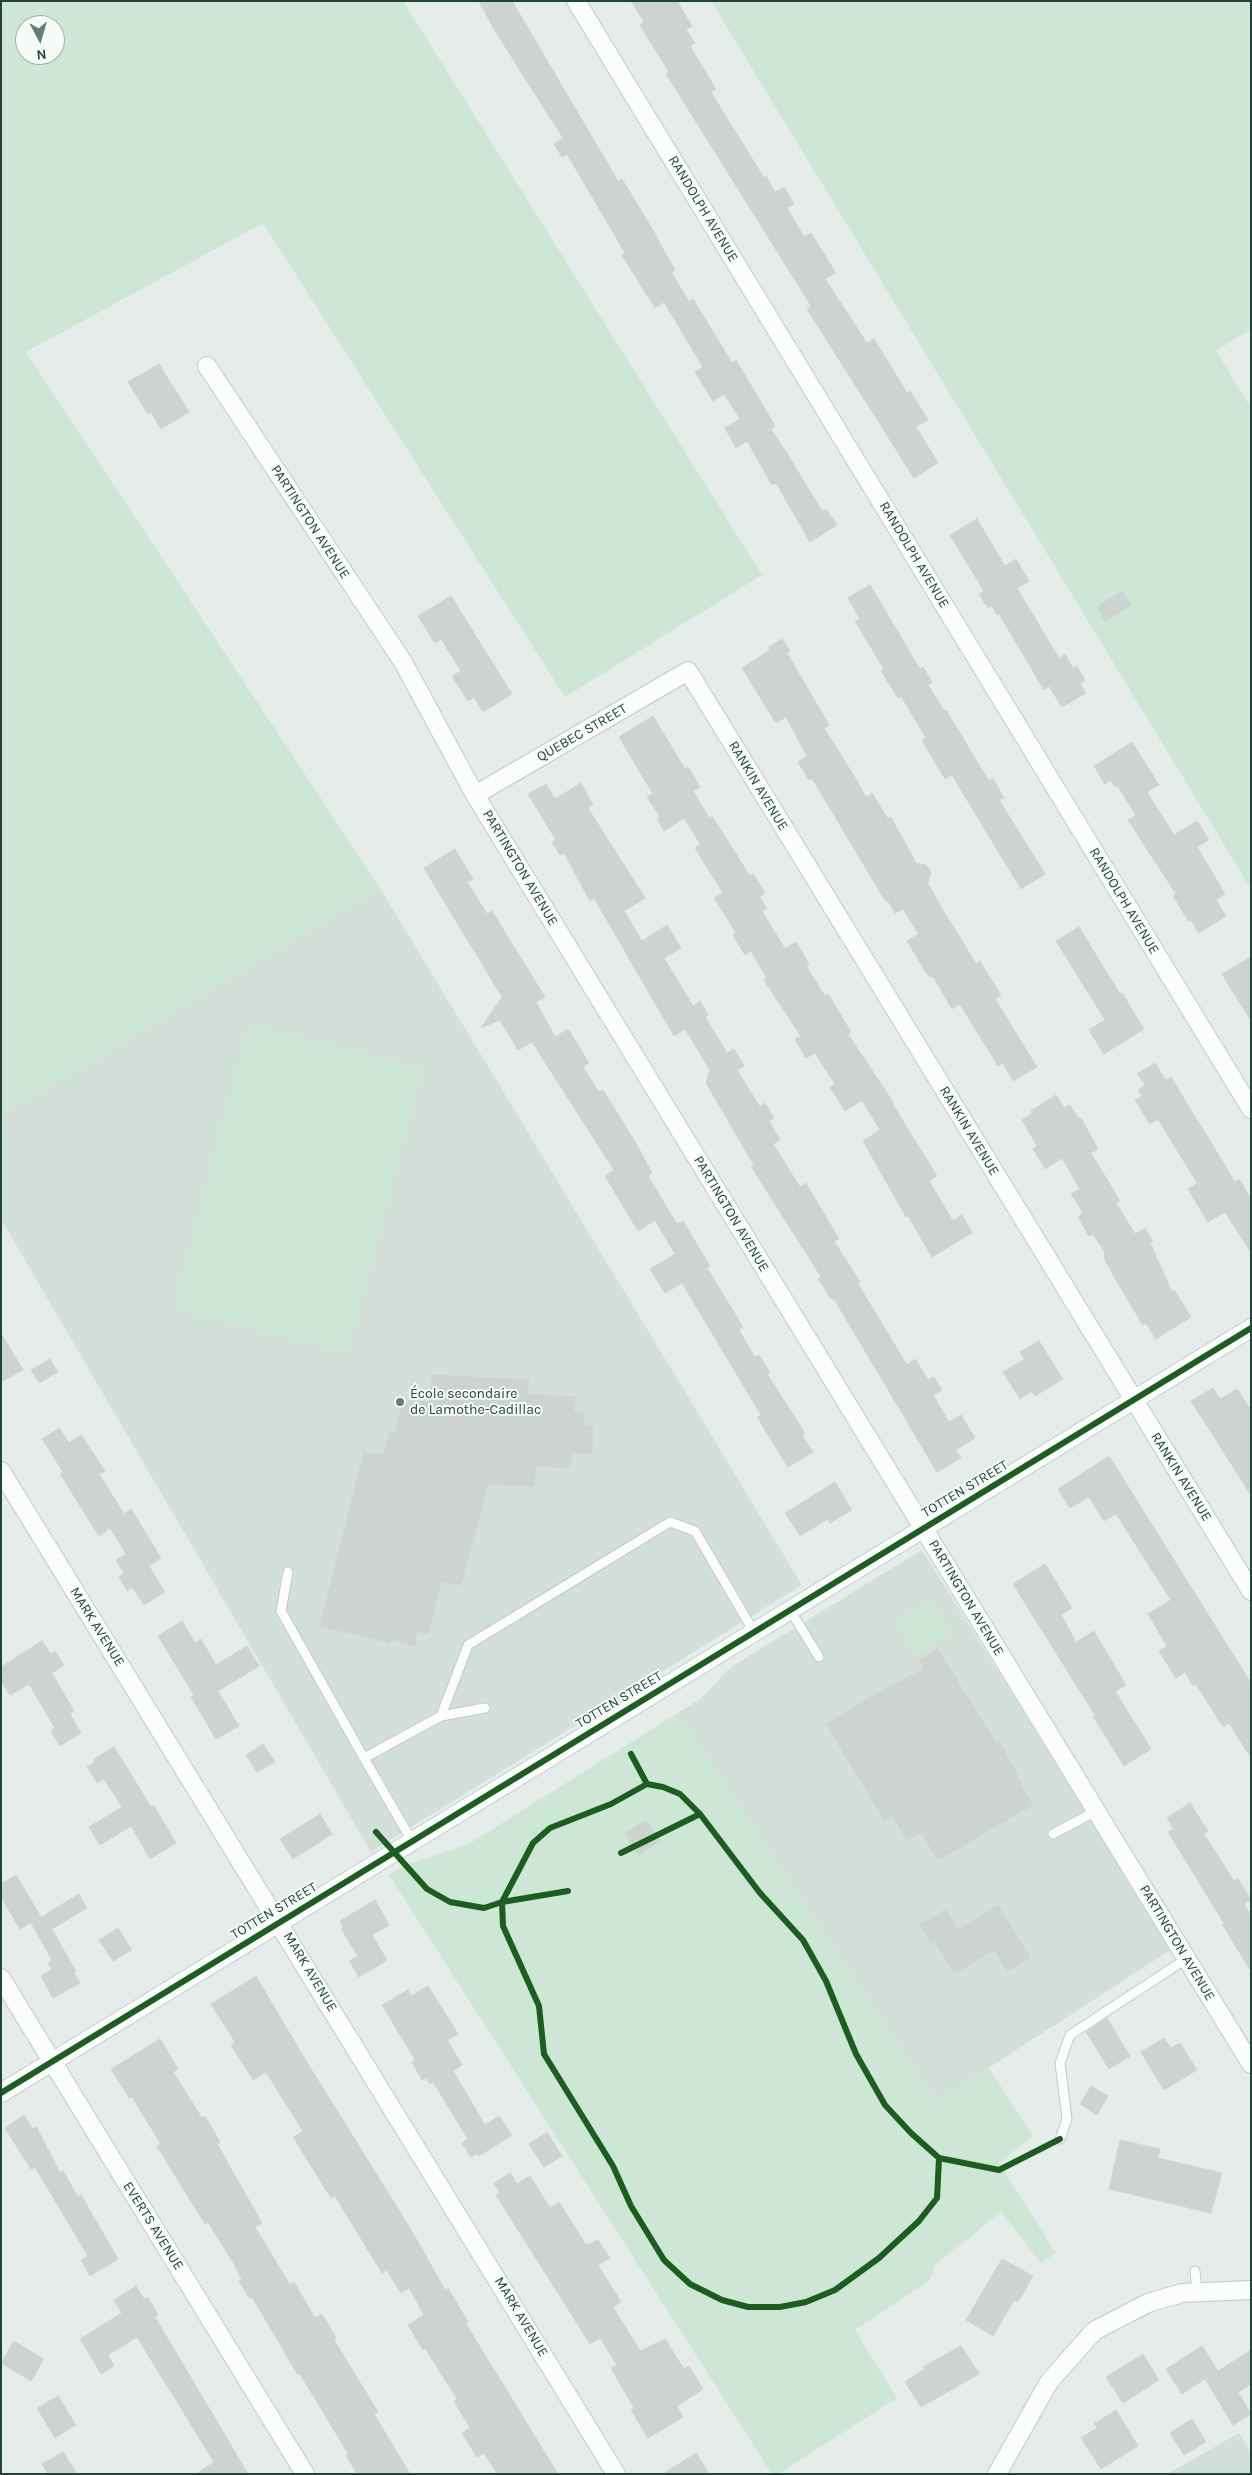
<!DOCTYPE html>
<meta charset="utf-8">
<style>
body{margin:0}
#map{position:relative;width:1252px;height:2475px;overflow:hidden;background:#e6ece9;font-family:Karla,sans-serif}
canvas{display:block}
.frame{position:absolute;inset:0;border:2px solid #21433a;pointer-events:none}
.north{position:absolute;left:15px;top:15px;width:50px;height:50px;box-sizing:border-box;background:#f5faf8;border:1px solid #a0b1ac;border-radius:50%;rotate:174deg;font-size:14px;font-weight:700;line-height:20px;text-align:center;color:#21433a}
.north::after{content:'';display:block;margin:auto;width:18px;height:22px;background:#667e77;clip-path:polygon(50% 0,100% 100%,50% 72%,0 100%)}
</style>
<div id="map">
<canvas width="1252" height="2475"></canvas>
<div class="frame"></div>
<div class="north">N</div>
</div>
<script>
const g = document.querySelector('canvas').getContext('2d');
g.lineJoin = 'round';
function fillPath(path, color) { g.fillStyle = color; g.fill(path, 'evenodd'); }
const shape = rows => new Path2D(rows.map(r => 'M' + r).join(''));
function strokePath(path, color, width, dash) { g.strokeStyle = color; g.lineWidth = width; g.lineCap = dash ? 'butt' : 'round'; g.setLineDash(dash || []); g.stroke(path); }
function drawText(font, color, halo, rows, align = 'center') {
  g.font = font + ' Karla,sans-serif'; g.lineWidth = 4; g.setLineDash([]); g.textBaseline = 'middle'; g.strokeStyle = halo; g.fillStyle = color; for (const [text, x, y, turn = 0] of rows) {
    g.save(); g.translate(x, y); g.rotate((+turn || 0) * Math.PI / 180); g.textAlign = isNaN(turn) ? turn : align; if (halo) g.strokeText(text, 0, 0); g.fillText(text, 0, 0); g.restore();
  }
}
const built = shape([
 [380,888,802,1585,371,1852,1,1219,1,1116],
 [922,1550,1172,1949,936,2102,678,1713,700,1699,731,1667],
 [1239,2433,1251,2453,1251,2474,1167,2474]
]);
const green = shape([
 [1,1,403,1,762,575,565,697,263,223,26,352,380,888,1,1116],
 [25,25,55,25,55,55,25,55],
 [711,1,1251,1,1251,329,1216,351,1251,408,1251,889],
 [248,1023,423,1068,348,1354,173,1309],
 [932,1600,952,1633,915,1655,894,1622],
 [678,1713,936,2102,989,2068,1033,2136,999,2163,1056,2253,1041,2263,1001,2212,935,2265,930,2280,855,2330,897,2398,778,2474,772,2474,389,1875,403,1866,467,1845]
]);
const building = shape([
 [479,1,512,1,618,181,622,179,651,227,675,270,671,272,689,302,693,299,732,363,736,360,775,426,771,429,788,455,822,511,826,509,837,525,810,542,776,483,772,485,747,441,736,448,725,428,740,419,724,394,713,401,695,372,703,367,664,302,655,308,622,255,625,253,567,154,562,157,554,144,563,138,495,31,479,1],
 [631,1,677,1,692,26,686,29,695,43,690,46,716,89,711,92,764,178,766,176,775,192,784,187,794,204,787,208,804,237,811,233,836,273,825,279,867,343,874,339,907,393,910,391,928,420,916,427,938,463,914,478,807,309,811,306,666,74,669,72,640,25,644,22,631,1],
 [159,364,189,412,161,429,151,412,148,414,128,382,159,364],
 [977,519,1005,566,1016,559,1029,581,1017,588,1059,658,1065,654,1073,668,1077,666,1085,680,1080,683,1086,693,1062,707,1049,686,1044,690,999,614,997,615,992,606,988,608,979,594,984,591,950,535,977,519],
 [870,585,920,669,923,667,932,682,928,685,944,711,946,710,989,781,993,779,1004,798,999,800,1045,874,1021,889,952,775,945,779,922,740,926,738,901,696,898,698,881,671,884,669,855,621,860,619,848,598,870,585],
 [1122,591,1131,605,1105,621,1097,607,1122,591],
 [451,596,512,694,483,712,474,697,468,701,452,676,461,671,441,639,435,643,418,616,451,596],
 [782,639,790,651,787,653,829,725,824,728,857,781,866,797,872,793,888,819,891,817,916,863,926,865,931,872,928,883,937,900,976,964,980,961,1001,995,995,999,1037,1067,1013,1081,1003,1063,998,1066,960,1004,952,1009,933,976,931,977,927,974,907,941,919,934,903,909,895,913,888,901,886,902,812,778,809,780,798,762,807,756,786,717,776,723,742,668,770,650,769,647,782,639],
 [653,716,685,769,688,767,700,787,693,791,709,818,712,816,750,876,753,874,765,893,759,897,767,908,762,911,785,949,796,942,809,964,806,966,825,996,828,994,851,1032,848,1034,893,1102,892,1103,937,1176,929,1181,953,1221,962,1215,972,1233,932,1257,908,1216,906,1217,863,1141,880,1130,862,1100,845,1111,830,1087,835,1084,815,1053,806,1058,795,1040,801,1036,764,980,767,978,751,951,745,955,733,935,736,933,714,898,723,893,695,848,700,844,684,818,664,831,658,820,659,815,647,797,653,794,619,737,653,716],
 [1132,742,1159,785,1147,792,1174,835,1197,821,1209,840,1197,847,1225,894,1216,900,1226,916,1199,933,1191,920,1189,922,1173,896,1176,894,1128,820,1136,815,1117,785,1115,787,1110,780,1105,784,1094,766,1132,742],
 [581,783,593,805,588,808,645,898,624,911,642,941,667,925,681,948,664,958,693,1006,700,1001,708,1015,705,1017,727,1053,734,1049,744,1066,737,1070,760,1107,765,1103,774,1118,769,1121,780,1140,773,1144,800,1187,806,1183,839,1239,834,1241,860,1282,858,1284,907,1365,915,1359,928,1380,934,1377,942,1390,933,1395,949,1422,961,1415,975,1438,956,1450,961,1458,937,1472,834,1299,832,1300,818,1279,821,1277,751,1166,754,1165,706,1083,710,1070,685,1029,674,1036,594,898,590,901,564,853,560,855,552,842,556,840,528,794,546,784,555,799,581,783],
 [455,849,473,879,467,882,487,914,492,911,545,997,536,1002,555,1037,568,1029,589,1063,583,1067,599,1092,603,1090,637,1145,652,1173,648,1176,677,1224,683,1221,710,1266,707,1268,743,1327,739,1330,755,1357,759,1355,770,1372,767,1374,805,1433,802,1435,813,1452,788,1467,757,1417,761,1415,682,1283,665,1293,650,1269,675,1254,655,1220,638,1231,605,1176,614,1170,532,1042,518,1050,500,1020,481,1028,502,997,424,868,455,849],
 [1079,927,1120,994,1122,993,1144,1029,1104,1054,1089,1030,1105,1020,1056,941,1079,927],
 [1251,957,1251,1021,1222,974,1251,957],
 [1155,1063,1166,1080,1171,1077,1235,1182,1239,1179,1251,1199,1251,1253,1225,1212,1208,1222,1188,1189,1197,1183,1158,1119,1150,1124,1135,1100,1142,1096,1138,1090,1145,1085,1137,1074,1155,1063],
 [1056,1095,1064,1108,1070,1105,1078,1118,1081,1118,1098,1149,1091,1153,1120,1201,1116,1203,1135,1234,1145,1228,1153,1241,1150,1243,1172,1292,1174,1290,1191,1317,1156,1339,1146,1323,1143,1325,1116,1280,1104,1258,1105,1252,1093,1234,1089,1236,1079,1219,1082,1211,1071,1194,1080,1189,1062,1158,1045,1169,1033,1149,1037,1146,1022,1120,1032,1114,1031,1111,1056,1095],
 [1,1333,23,1370,1,1382,1,1333],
 [1039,1341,1063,1379,1035,1396,1032,1391,1020,1399,1003,1372,1025,1359,1020,1352,1039,1341],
 [50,1359,58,1372,39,1383,31,1370,50,1359],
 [432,1375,529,1380,527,1394,575,1397,574,1412,584,1412,583,1426,593,1426,592,1454,572,1453,570,1468,536,1466,534,1486,488,1484,461,1585,441,1581,428,1634,417,1631,415,1646,390,1639,390,1643,320,1626,364,1452,384,1455,390,1432,395,1433,403,1401,430,1402,432,1375],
 [1213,1388,1220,1399,1237,1389,1251,1410,1251,1495,1191,1401,1213,1388],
 [59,1428,69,1443,81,1435,105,1471,99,1474,124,1514,131,1509,161,1558,149,1566,165,1592,144,1605,132,1587,127,1591,119,1577,124,1573,116,1560,126,1554,110,1528,99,1536,60,1474,63,1472,42,1439,59,1428],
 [1109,1456,1251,1683,1251,1758,1229,1723,1223,1727,1196,1684,1193,1686,1185,1672,1176,1678,1159,1651,1167,1646,1148,1614,1171,1600,1116,1514,1104,1521,1089,1497,1070,1508,1058,1489,1109,1456],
 [835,1482,852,1510,830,1523,828,1519,800,1536,785,1513,835,1482],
 [1045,1564,1072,1608,1061,1615,1076,1642,1094,1631,1126,1685,1115,1691,1151,1749,1124,1766,1093,1716,1095,1715,1013,1584,1045,1564],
 [182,1621,195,1643,201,1639,216,1665,247,1646,259,1666,218,1691,239,1726,216,1739,191,1697,194,1695,158,1636,182,1621],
 [42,1641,51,1654,55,1651,64,1665,52,1673,74,1711,70,1714,81,1733,60,1746,51,1731,55,1728,29,1684,10,1695,1,1681,1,1667,42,1641],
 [938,1649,995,1742,998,1740,1019,1776,1017,1777,1033,1805,938,1860,921,1832,907,1841,892,1815,884,1820,826,1724,894,1683,895,1685,924,1668,919,1660,938,1649],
 [263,1744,275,1762,257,1772,246,1755,263,1744],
 [114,1747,151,1807,154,1806,176,1843,150,1859,131,1826,100,1845,89,1827,122,1807,104,1779,97,1783,87,1767,95,1762,93,1760,114,1747],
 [1190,1803,1208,1831,1204,1834,1234,1881,1238,1879,1251,1900,1244,1904,1251,1916,1251,1971,1222,1924,1224,1923,1168,1832,1174,1829,1167,1818,1190,1803],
 [320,1814,332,1834,293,1859,280,1839,320,1814],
 [646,1820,660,1841,639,1855,625,1834,646,1820],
 [16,1875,41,1917,79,1894,87,1908,52,1929,76,1972,74,1973,80,1983,53,1998,41,1976,52,1969,48,1963,52,1960,31,1923,37,1919,20,1929,1,1897,1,1884,16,1875],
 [375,1900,389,1925,372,1935,387,1960,359,1977,349,1961,358,1956,341,1929,343,1928,340,1921,375,1900],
 [998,1905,1030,1958,1007,1972,994,1950,954,1974,935,1942,931,1944,920,1925,946,1909,958,1930,998,1905],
 [118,1928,132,1950,113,1961,99,1940,118,1928],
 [256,1976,303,2056,413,2233,445,2290,448,2288,468,2322,466,2324,558,2474,497,2474,484,2453,477,2457,462,2433,470,2428,454,2401,457,2399,425,2348,423,2350,408,2325,424,2315,409,2288,401,2293,387,2270,382,2273,335,2196,331,2198,293,2137,303,2131,266,2072,253,2080,231,2045,235,2042,211,2004,256,1976],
 [428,1986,458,2034,447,2040,462,2065,453,2071,485,2125,499,2116,512,2135,479,2156,478,2153,471,2157,462,2143,468,2139,433,2082,430,2084,426,2078,422,2080,412,2062,415,2060,382,2005,408,1990,411,1996,428,1986],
 [1107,2018,1130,2056,1109,2069,1086,2032,1107,2018],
 [1164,2038,1171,2048,1180,2043,1197,2070,1164,2090,1141,2052,1164,2038],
 [160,2039,178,2069,173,2072,202,2118,205,2116,220,2142,217,2144,262,2223,255,2227,290,2285,294,2282,315,2318,322,2314,336,2338,334,2340,378,2412,374,2414,410,2474,357,2474,346,2455,348,2453,326,2417,300,2374,298,2375,252,2297,250,2299,239,2281,242,2280,234,2264,208,2222,205,2224,157,2146,161,2144,132,2097,129,2098,111,2069,160,2039],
 [1091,2086,1108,2096,1097,2115,1080,2104,1091,2086],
 [24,2115,33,2129,36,2126,60,2173,63,2171,78,2197,81,2195,118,2259,90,2276,81,2260,88,2256,35,2167,31,2169,5,2128,24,2115],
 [547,2132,562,2156,544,2167,529,2144,547,2132],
 [1120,2140,1160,2149,1158,2158,1222,2173,1211,2213,1109,2189,1120,2140],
 [510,2173,517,2184,530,2176,550,2208,559,2202,586,2245,598,2240,610,2258,598,2265,621,2302,613,2307,640,2351,665,2339,684,2369,689,2366,703,2389,677,2406,683,2417,648,2438,631,2410,634,2408,611,2368,617,2365,600,2338,590,2344,496,2195,500,2193,494,2183,510,2173],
 [1002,2259,1033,2276,1018,2302,1014,2300,993,2336,966,2320,1002,2259],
 [136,2286,144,2299,148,2297,158,2315,155,2317,248,2474,196,2474,214,2462,137,2337,108,2355,114,2366,101,2374,80,2339,122,2313,114,2300,136,2286],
 [14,2341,44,2359,31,2381,1,2363,14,2341],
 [961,2346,979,2374,921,2407,905,2382,925,2369,923,2367,961,2346],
 [1202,2346,1218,2371,1251,2350,1251,2384,1238,2392,1251,2414,1233,2425,1205,2379,1182,2394,1166,2369,1202,2346],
 [1143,2354,1159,2380,1123,2403,1106,2377,1143,2354],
 [58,2396,76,2425,55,2438,37,2408,58,2396],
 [1116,2410,1138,2446,1101,2469,1081,2438,1097,2428,1094,2424,1116,2410],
 [1192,2419,1206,2442,1184,2455,1170,2433,1192,2419],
 [63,2452,77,2474,48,2474,42,2464,63,2452],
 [696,2453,709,2474,663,2474,696,2453]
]);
const service = shape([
 [288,1572,281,1611,364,1758],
 [790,1610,819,1657],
 [441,1716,468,1645,670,1522,695,1531,754,1632],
 [1053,1834,1096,1811],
 [412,1841,364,1758,441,1716,485,1708],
 [1060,2139,1067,2119,1060,2063,1070,2035,1186,1959],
 [1195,2271,1197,2292]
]);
const minor = shape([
 [576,1,1251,1109],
 [207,366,403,662,475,795,1251,2064],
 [475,795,688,671,1251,1591],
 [1,1471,616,2474],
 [1,1978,305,2474],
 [1,2093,1251,1328],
 [997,2474,1049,2382,1094,2331,1148,2303,1182,2293,1251,2290]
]);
const cycleway = shape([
 [631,1754,647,1784,663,1787,680,1794,700,1814,760,1893,803,1940,826,1981,856,2054,885,2105,911,2133,939,2158,999,2170,1060,2139],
 [647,1784,611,1804,550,1828,533,1843,502,1902,503,1926,539,2006,544,2054,613,2166,631,2206,664,2260,690,2284,722,2300,748,2307,780,2307,806,2302,835,2290,879,2258,919,2221,937,2198,939,2158],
 [376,1832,427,1889,450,1902,484,1908,502,1902,568,1891],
 [621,1853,700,1814],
 [1,2093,1251,1328]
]);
const markers = [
 [400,1402,5,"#667e77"]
];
const streetNames = [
 ["RANDOLPH AVENUE",703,209,59],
 ["PARTINGTON AVENUE",310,522,57],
 ["RANDOLPH AVENUE",914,555,59],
 ["QUEBEC STREET",582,733,-30],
 ["RANKIN AVENUE",758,786,59],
 ["PARTINGTON AVENUE",520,868,59],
 ["RANDOLPH AVENUE",1124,901,59],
 ["RANKIN AVENUE",969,1131,59],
 ["PARTINGTON AVENUE",731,1214,59],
 ["RANKIN AVENUE",1181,1477,58],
 ["TOTTEN STREET",965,1489,-31],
 ["PARTINGTON AVENUE",966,1598,59],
 ["MARK AVENUE",97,1627,58],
 ["TOTTEN STREET",619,1700,-31],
 ["TOTTEN STREET",274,1911,-31],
 ["PARTINGTON AVENUE",1177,1943,59],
 ["MARK AVENUE",310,1972,59],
 ["EVERTS AVENUE",153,2226,58],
 ["MARK AVENUE",521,2317,59]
];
const poiNames = [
 ["École secondaire",410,1394],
 ["de Lamothe-Cadillac",410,1410]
];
fillPath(built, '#d3dfd9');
fillPath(green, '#cee6d6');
fillPath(building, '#ccd3d1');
strokePath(building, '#ced5d2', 1);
strokePath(service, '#c3c9c7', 11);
strokePath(minor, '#c3c9c7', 20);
strokePath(service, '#fbfcfc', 9);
strokePath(minor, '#fbfcfc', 18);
strokePath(cycleway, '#1b5e20', 6);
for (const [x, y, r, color] of markers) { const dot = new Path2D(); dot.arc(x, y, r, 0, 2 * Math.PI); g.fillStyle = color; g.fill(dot); strokePath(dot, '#f5faf8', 2); }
drawText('14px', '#21433a', '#f5faf8', streetNames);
drawText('14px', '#21433a', '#f5faf8', poiNames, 'left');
</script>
